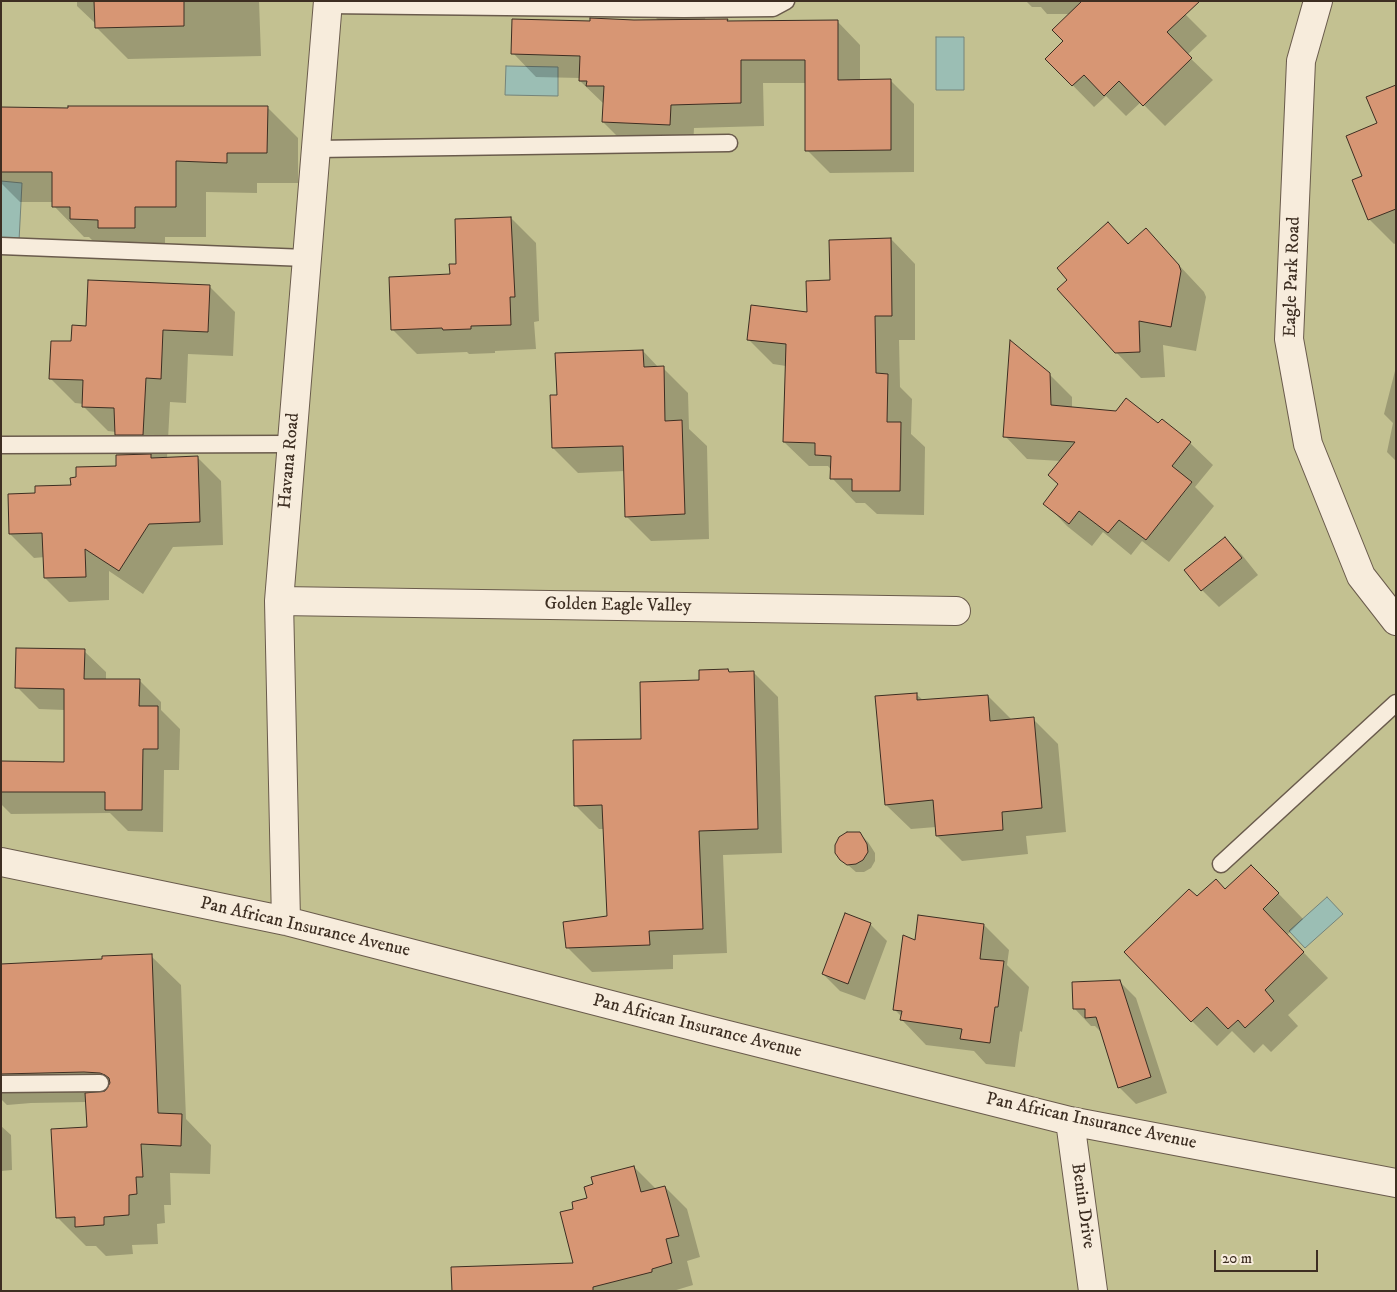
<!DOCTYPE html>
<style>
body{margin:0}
#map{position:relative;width:1397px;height:1292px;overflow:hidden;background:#f3e1c9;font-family:"IM FELL DW Pica",serif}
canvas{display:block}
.frame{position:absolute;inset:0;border:2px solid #3d2e22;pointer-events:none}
.scale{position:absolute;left:1214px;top:1250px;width:104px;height:22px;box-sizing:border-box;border:2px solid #3d2e22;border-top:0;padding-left:6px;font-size:15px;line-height:18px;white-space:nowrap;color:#3d2e22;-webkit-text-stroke:4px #f7ecdc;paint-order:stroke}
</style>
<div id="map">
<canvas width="1397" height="1292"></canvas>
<div class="frame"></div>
<div class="scale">20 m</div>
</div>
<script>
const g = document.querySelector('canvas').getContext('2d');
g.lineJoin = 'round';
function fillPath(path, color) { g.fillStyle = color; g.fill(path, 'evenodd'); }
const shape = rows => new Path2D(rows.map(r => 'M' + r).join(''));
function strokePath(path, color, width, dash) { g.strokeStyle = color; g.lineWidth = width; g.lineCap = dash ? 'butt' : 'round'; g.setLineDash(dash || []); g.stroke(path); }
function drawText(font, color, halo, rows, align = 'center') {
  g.font = font + ' "IM FELL DW Pica",serif'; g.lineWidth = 5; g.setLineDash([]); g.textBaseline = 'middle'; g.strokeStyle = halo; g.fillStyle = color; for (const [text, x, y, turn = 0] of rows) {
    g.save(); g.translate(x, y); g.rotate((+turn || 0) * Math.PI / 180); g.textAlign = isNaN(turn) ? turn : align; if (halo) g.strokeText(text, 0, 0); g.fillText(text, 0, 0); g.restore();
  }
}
const green = shape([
 [1,1,1396,1,1396,1291,1,1291]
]);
const water = shape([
 [936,37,964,37,964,90,936,90,936,37],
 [506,66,558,67,558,96,505,95,506,66],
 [1,181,22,183,19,241,1,240,1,181],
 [1327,897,1343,914,1305,948,1289,931,1327,897]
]);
const shadow = shape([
 [77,1,259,1,261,56,128,59,96,27,96,24,77,6],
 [639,1,707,1,705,20,727,20,729,22,837,21,860,45,860,81,890,80,914,104,914,172,830,173,807,150,806,83,763,83,764,126,694,128,693,148,626,145,603,122,604,104,580,81,580,78,536,77,513,53,591,22,659,21],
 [1026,1,1172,1,1207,36,1187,55,1213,80,1165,126,1141,102,1126,116,1106,96,1094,107,1047,59,1065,41,1070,14,1047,14,1041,7,1032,7],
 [1396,88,1396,243,1394,244,1369,219,1364,176,1378,124],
 [267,107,298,138,298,183,257,183,257,193,206,192,206,237,165,237,165,258,102,250,89,237,84,237,54,206,54,202,20,202,1,183,1,109],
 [511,218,536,243,539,321,534,322,536,349,495,351,495,353,469,354,467,352,417,354,392,329,451,276,458,265],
 [1108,223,1129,244,1146,230,1204,292,1206,297,1196,351,1163,345,1165,377,1141,378,1116,352],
 [891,239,915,264,915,340,899,340,900,387,912,399,911,434,925,447,924,515,877,514,865,503,856,503,832,478,832,471,828,466,809,466,784,442,786,366,773,364,749,340,808,313,831,282],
 [210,287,235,312,233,356,188,354,186,403,170,402,167,458,197,457,221,481,223,545,173,547,143,594,109,571,109,600,69,602,45,578,45,557,34,558,10,534,37,494,72,486,117,467,138,456,116,434,116,432,108,431,83,406,84,404,75,403,50,378,72,342,87,327],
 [643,351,659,368,663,368,688,393,689,429,707,446,709,539,651,541,626,516,625,471,578,473,553,448],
 [1396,367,1396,461,1387,452,1393,423,1384,414],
 [1049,374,1072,397,1072,409,1158,425,1190,443,1213,465,1195,487,1214,506,1169,562,1142,541,1131,555,1103,532,1092,546,1067,526,1045,503,1059,485,1061,461,1027,459,1005,436],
 [1225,538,1242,555,1258,575,1219,607,1202,590,1186,570],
 [84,651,106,672,106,680,139,680,161,702,161,710,180,729,179,770,164,770,163,832,128,831,110,813,11,814,1,804,1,762,65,763,65,710,39,709,17,687],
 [728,670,731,673,754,673,778,697,782,853,723,855,727,953,673,955,673,969,592,972,568,948,608,917,605,829,599,829,575,805,700,681],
 [916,694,924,701,988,696,1012,720,1033,719,1058,744,1066,832,1026,836,1028,854,962,861,937,836,936,827,911,829,886,805],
 [859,833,868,842,875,853,875,861,871,868,864,872,856,872,841,859],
 [1226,891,1276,891,1303,919,1287,935,1328,978,1288,1015,1298,1026,1271,1052,1263,1044,1254,1053,1232,1031,1217,1046,1192,1021,1197,898],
 [870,924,887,941,865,1000,840,991,823,974],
 [984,925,1009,950,1007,965,1029,987,1022,1032,1020,1031,1015,1067,986,1064,974,1051,926,1045,902,1020,902,1017,894,1009,916,941],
 [151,956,181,985,186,1119,211,1145,210,1174,170,1173,171,1205,164,1205,165,1223,157,1224,158,1244,132,1245,133,1254,106,1256,96,1246,86,1246,57,1217,89,1128,87,1102,31,1103,7,1105,1,1099,1,965,104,961],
 [1119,981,1136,998,1167,1093,1136,1104,1119,1087,1102,1033,1095,1026,1091,1026,1075,1009],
 [1,1126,11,1135,12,1170,1,1171],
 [634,1167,656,1189,665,1187,687,1209,700,1257,687,1261,693,1285,673,1291,490,1291,575,1264,575,1210]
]);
const building = shape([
 [94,1,184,1,184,26,95,28,94,1],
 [1082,1,1200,1,1167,32,1192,58,1143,106,1119,81,1104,96,1084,75,1072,86,1045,59,1063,41,1052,30,1082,1],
 [590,18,634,20,728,19,727,21,838,20,838,80,891,79,891,150,805,151,805,60,741,60,741,103,671,105,670,125,602,122,604,86,586,86,587,81,579,81,580,56,511,54,512,19,590,21,590,18],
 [1396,85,1396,209,1368,220,1352,180,1362,176,1346,136,1377,123,1366,97,1396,85],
 [68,106,268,106,267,153,227,153,227,163,176,161,176,207,135,207,135,228,98,228,98,220,70,219,70,207,52,207,52,172,1,172,1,107,68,108,68,106],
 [511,217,515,297,510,297,511,325,471,326,471,329,443,330,442,328,391,330,389,277,450,274,449,264,456,264,455,219,511,217],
 [1108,222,1128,244,1146,228,1179,265,1181,271,1171,327,1139,321,1140,352,1115,353,1057,289,1067,280,1057,268,1108,222],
 [891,238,892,316,875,316,876,373,888,374,887,422,901,422,900,491,852,491,852,479,830,479,831,456,815,455,815,443,783,442,786,344,747,340,751,305,807,312,806,281,830,280,829,240,891,238],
 [88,280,210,285,208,332,163,330,161,379,146,378,143,435,115,435,114,408,82,407,83,380,49,379,51,341,71,341,72,325,86,326,88,280],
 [1010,340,1050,373,1051,405,1116,411,1126,398,1158,423,1162,419,1191,442,1172,466,1192,482,1146,540,1119,520,1108,533,1079,511,1069,524,1043,504,1058,484,1048,475,1075,442,1003,437,1010,340],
 [643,350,644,367,664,366,665,421,682,420,685,514,625,517,623,446,552,448,550,395,557,395,555,353,643,350],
 [151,454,151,458,198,456,200,522,149,524,119,571,85,549,86,577,44,578,42,533,9,534,8,494,35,493,35,486,71,485,70,478,76,477,76,467,116,466,116,455,151,454],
 [1225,537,1242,558,1201,591,1184,570,1225,537],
 [16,648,85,649,84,679,140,679,139,706,158,706,158,749,143,749,142,810,105,810,105,792,1,792,1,761,64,762,64,689,15,688,16,648],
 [728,669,729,672,754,671,758,829,699,831,703,929,649,931,650,945,566,948,563,922,607,916,602,805,574,806,573,740,641,739,640,682,699,680,699,670,728,669],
 [917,693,917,700,988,695,990,721,1034,717,1042,808,1002,812,1003,830,936,836,933,800,885,805,875,696,917,693],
 [847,832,860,832,867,844,868,852,863,860,856,864,847,865,840,860,835,853,835,845,839,837,847,832],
 [1251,865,1279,893,1263,909,1304,952,1265,990,1274,1001,1245,1028,1238,1020,1228,1029,1207,1007,1191,1022,1124,952,1189,889,1197,896,1216,879,1225,889,1251,865],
 [845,913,871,923,848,984,822,974,845,913],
 [918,915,984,924,980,959,1004,961,998,1007,995,1007,990,1043,960,1039,962,1029,900,1020,902,1011,893,1010,903,935,915,940,918,915],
 [152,954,158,1113,182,1114,181,1146,141,1144,143,1177,136,1177,137,1194,129,1195,129,1215,104,1217,104,1225,75,1227,75,1217,56,1218,51,1129,87,1127,85,1093,105,1091,110,1083,109,1078,105,1075,100,1073,84,1072,1,1074,1,964,102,959,102,956,152,954],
 [1120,980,1151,1077,1118,1088,1096,1017,1085,1018,1085,1009,1073,1009,1072,982,1120,980],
 [634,1166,641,1192,665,1186,679,1236,666,1239,672,1263,652,1269,652,1272,593,1287,593,1291,452,1291,451,1267,573,1263,560,1212,573,1209,572,1202,587,1198,584,1187,593,1184,591,1177,634,1166]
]);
const lane = shape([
 [327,5,684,9,773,8,786,1],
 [316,149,729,143],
 [1,246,306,258],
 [1,445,292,444],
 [1221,864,1396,703],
 [1,1084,100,1083]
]);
const street = shape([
 [1318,1,1301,61,1289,339,1308,444,1361,576,1396,621],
 [279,601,956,611],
 [1,862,286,921,708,1030,1070,1121,1396,1183],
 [286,921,279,601,328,1],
 [1070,1121,1093,1291]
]);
const streetNames = [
 ["Eagle Park Road",1293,277,-88],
 ["Havana Road",290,461,-85],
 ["Golden Eagle Valley",618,606,1],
 ["Pan African Insurance Avenue",305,928,13],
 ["Pan African Insurance Avenue",697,1027,14],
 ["Pan African Insurance Avenue",1091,1122,12],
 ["Benin Drive",1082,1206,82]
];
fillPath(green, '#c3c191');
fillPath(water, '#9bbeb4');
strokePath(water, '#75847a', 1);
fillPath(shadow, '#0003');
fillPath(building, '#d79674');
strokePath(building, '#3d2e22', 1);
strokePath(lane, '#6a5b4c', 19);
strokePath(street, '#6a5b4c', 30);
strokePath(lane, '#f7ecdc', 16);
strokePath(street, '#f7ecdc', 28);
drawText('18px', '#3d2e22', '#f7ecdc', streetNames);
</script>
